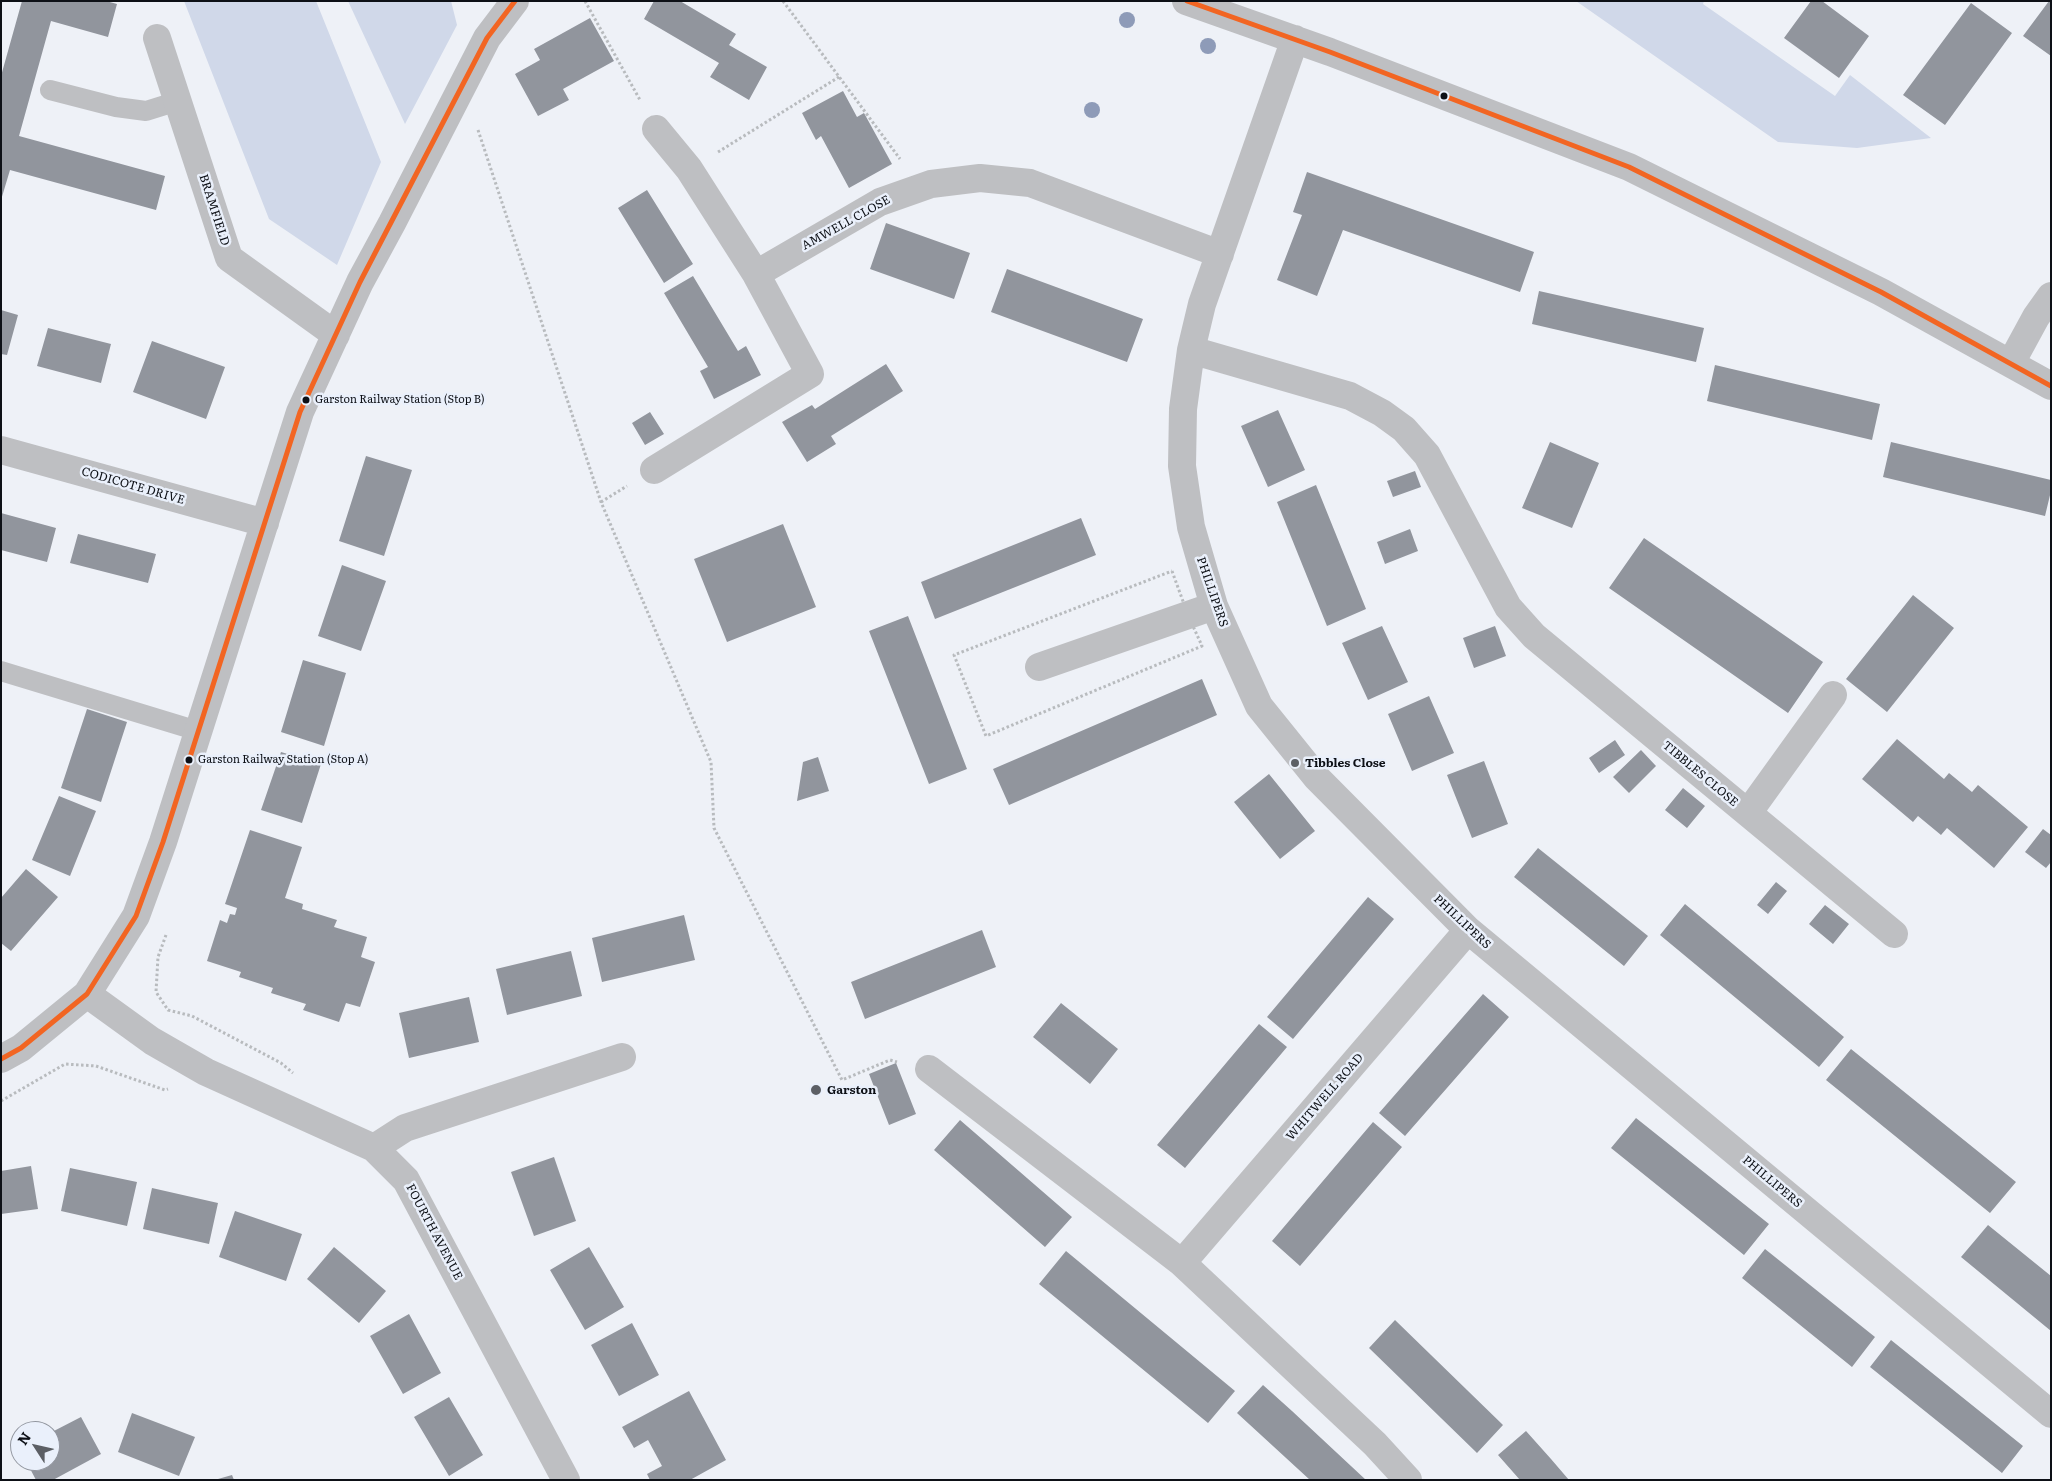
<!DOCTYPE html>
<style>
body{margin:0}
#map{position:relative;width:2052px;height:1481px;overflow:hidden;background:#eef1f7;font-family:Literata,serif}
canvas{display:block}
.frame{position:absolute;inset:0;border:2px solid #0d1016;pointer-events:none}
.north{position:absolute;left:10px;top:1421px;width:50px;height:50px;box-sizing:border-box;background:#eaf0fb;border:1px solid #92969f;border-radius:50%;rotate:305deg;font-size:14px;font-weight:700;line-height:20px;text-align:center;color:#0d1016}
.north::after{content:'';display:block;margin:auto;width:18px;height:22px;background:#5c5f65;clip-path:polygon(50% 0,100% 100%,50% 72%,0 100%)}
</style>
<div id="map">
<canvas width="2052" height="1481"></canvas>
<div class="frame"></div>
<div class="north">N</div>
</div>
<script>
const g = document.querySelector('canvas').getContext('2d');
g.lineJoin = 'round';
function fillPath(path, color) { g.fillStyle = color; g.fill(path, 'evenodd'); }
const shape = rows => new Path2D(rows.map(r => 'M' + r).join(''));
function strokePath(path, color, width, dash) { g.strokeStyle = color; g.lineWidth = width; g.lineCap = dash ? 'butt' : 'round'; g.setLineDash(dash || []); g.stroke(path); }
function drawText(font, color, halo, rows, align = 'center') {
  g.font = font + ' Literata,serif'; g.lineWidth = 5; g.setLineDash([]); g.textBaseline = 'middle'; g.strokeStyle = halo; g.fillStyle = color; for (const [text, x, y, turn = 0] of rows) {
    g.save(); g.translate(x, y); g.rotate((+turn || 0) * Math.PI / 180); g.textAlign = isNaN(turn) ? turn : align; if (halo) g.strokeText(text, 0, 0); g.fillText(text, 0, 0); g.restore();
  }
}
const green = shape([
 [184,1,316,1,381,162,337,265,269,219],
 [348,1,451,1,457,25,405,124],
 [1576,1,1704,1,1703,4,1835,96,1850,75,1931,138,1857,148,1778,142]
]);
const building = shape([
 [22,1,106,1,117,4,108,37,51,21,19,136,165,176,156,210,10,170,1,200,1,76],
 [654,1,680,1,736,34,729,45,767,67,749,100,710,77,719,63,644,19],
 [1811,1,1822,1,1869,36,1839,78,1784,38],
 [2049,1,2051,1,2051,56,2023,36],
 [1971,3,2012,33,1945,125,1903,95],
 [590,18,614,61,563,89,569,100,538,116,515,74,540,60,534,49],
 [843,91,857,117,864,113,892,164,849,188,821,136,816,140,802,113],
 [1307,172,1534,252,1520,292,1343,230,1317,296,1277,280,1302,215,1293,212],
 [647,190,693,264,664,283,618,208],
 [886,223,970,253,954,299,870,269],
 [1007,269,1143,319,1127,362,991,312],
 [693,276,738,351,746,346,761,375,714,399,700,371,708,367,664,293],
 [1539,291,1704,328,1696,362,1532,324],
 [1,310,18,315,7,355,1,354],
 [48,328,111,344,101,383,37,366],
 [152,341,225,367,206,419,133,392],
 [886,364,903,391,831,436,836,444,807,462,782,422,812,405,815,409],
 [1715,365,1880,404,1872,440,1707,401],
 [1278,410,1305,470,1268,487,1241,426],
 [650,412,664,434,645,445,632,423],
 [1550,442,1599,463,1572,528,1522,508],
 [1891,442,2051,480,2051,491,2045,516,1883,477],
 [366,456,412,470,384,556,339,541],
 [1415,471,1421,487,1393,497,1387,481],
 [1316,485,1366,609,1327,626,1277,502],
 [1,513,56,528,47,562,1,550],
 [1081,518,1096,555,935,619,921,582],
 [783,524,816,607,727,642,694,559],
 [1410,529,1418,551,1385,564,1377,542],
 [78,534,156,554,148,583,70,563],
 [1644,538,1823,662,1788,713,1609,588],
 [342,565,386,581,361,651,318,636],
 [1913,595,1954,628,1887,712,1846,679],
 [908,616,967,769,929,784,869,631],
 [1382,626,1408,682,1368,700,1342,643],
 [1495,626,1506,656,1474,668,1463,638],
 [303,660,346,673,324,746,281,732],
 [1202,679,1217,715,1009,805,993,769],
 [1429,696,1454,753,1412,771,1388,714],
 [87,709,127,722,101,802,61,788],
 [1897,739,1944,779,1949,773,1972,792,1978,785,2028,827,1994,868,1947,828,1941,835,1918,816,1913,822,1862,779],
 [1615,740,1625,755,1599,773,1589,758],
 [1641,750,1656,766,1629,793,1613,777],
 [281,752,321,764,302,823,261,810],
 [818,757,829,791,797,801,803,762],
 [1484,761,1508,824,1472,838,1447,775],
 [1269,774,1315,831,1280,859,1234,802],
 [1683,788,1705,806,1687,828,1665,810],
 [59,796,96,811,70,876,32,860],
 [2043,829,2051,835,2051,862,2046,868,2025,852],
 [250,830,302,847,285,898,303,904,302,909,337,920,334,927,367,937,361,957,375,962,360,1007,346,1003,339,1022,303,1010,306,1004,271,993,273,988,239,977,241,972,207,961,220,920,227,923,230,914,235,915,237,908,225,904],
 [1538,848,1648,936,1624,966,1514,877],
 [26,869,58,897,11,951,1,943,1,898],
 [1776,882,1787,891,1768,914,1757,905],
 [1368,897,1394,919,1293,1039,1267,1017],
 [1685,904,1844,1037,1819,1067,1660,935],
 [1825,905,1849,924,1833,944,1809,924],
 [684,915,695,960,602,982,592,938],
 [982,930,996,967,865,1019,851,982],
 [571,951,582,996,507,1015,496,969],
 [1483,994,1509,1017,1405,1136,1379,1113],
 [469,997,479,1042,409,1058,399,1013],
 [1061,1003,1118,1049,1090,1084,1033,1037],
 [1259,1024,1287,1047,1185,1168,1157,1145],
 [1851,1049,2016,1182,1990,1213,1826,1080],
 [896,1063,916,1114,889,1125,869,1074],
 [1636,1118,1769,1224,1744,1255,1611,1148],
 [960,1120,1072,1217,1045,1247,934,1150],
 [1373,1122,1402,1147,1300,1266,1272,1241],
 [554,1157,576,1221,534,1236,511,1172],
 [31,1166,38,1209,1,1214,1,1171],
 [70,1168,137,1182,127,1226,61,1211],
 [152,1188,218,1203,209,1244,143,1229],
 [235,1211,302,1234,286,1281,219,1257],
 [1988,1225,2051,1276,2051,1331,1961,1257],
 [334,1247,386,1291,359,1323,307,1279],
 [589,1247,624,1307,585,1330,550,1270],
 [1765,1249,1875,1337,1852,1367,1742,1278],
 [1066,1251,1235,1391,1208,1423,1039,1284],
 [409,1314,441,1373,403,1394,370,1336],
 [1395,1320,1503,1425,1477,1453,1369,1348],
 [632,1323,659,1375,619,1396,591,1345],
 [1891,1340,2023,1446,2002,1473,1870,1367],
 [1263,1385,1292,1411,1366,1480,1310,1480,1237,1413],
 [689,1391,726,1460,690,1480,650,1480,647,1474,662,1466,648,1440,634,1448,622,1427],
 [449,1397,483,1455,449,1476,414,1417],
 [132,1413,195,1437,179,1476,118,1452],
 [81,1417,101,1454,53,1480,36,1480,26,1461,50,1461,50,1433],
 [1526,1431,1551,1459,1569,1480,1520,1480,1498,1455],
 [232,1475,234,1480,218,1480,218,1479]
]);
const path = shape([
 [585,1,640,100],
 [783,1,900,159],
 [478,130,601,502,711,762,714,828,842,1080,890,1060,897,1062],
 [718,152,839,77],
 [601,502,627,486],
 [1172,571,1188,615,1202,646,986,736,954,655,1172,571],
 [166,935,158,957,156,992,168,1010,192,1016,281,1063,293,1073],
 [1,1101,65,1064,96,1066,165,1090,168,1089]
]);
const lane = shape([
 [50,90,116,107,146,111,178,101],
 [1,671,198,731]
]);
const street = shape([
 [1186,1,1330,52,1629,167,1881,292,2051,386],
 [157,38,229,258,336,335],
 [1295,39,1202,304,1191,350,1183,409,1182,466,1191,527,1214,606,1259,706,1317,778,1468,930,2051,1414],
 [756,274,880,202,931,184,980,178,1030,183,1220,254],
 [1191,350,1350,396,1382,413,1404,429,1427,455,1508,607,1534,636,1894,934],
 [2011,363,2036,317,2051,296],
 [1,450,265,523],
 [654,470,810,374,756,274,689,169,656,129],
 [1039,667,1214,606],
 [1748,813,1833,695],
 [87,994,152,1041,206,1072,374,1148,406,1180,566,1480],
 [1,1059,21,1048,87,994,136,916,163,842,300,412,360,282,392,223,487,38,515,1],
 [929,1069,1182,1263,1375,1444,1408,1480],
 [374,1148,405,1128,622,1057],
 [1182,1263,1468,930]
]);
const bus1 = shape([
 [1187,1,1330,52,1629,167,1881,292,2051,386],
 [1,1059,21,1048,87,994,136,916,163,842,300,412,360,282,487,38,515,1]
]);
const trees = [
 [1127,20],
 [1208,46],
 [1092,110]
];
const markers = [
 [1444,96,4.5,"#0d1016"],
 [306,400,4.5,"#0d1016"],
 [189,760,4.5,"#0d1016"],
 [1295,763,5,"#5c5f65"],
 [816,1090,6,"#5c5f65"]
];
const busNames = [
 ["Garston Railway Station (Stop B)",315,400],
 ["Garston Railway Station (Stop A)",198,760]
];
const streetNames = [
 ["BRAMFIELD",214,210,72],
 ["AMWELL CLOSE",846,223,-29],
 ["CODICOTE DRIVE",133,486,16],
 ["PHILLIPERS",1212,592,71],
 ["TIBBLES CLOSE",1700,774,40],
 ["PHILLIPERS",1462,922,43],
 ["WHITWELL ROAD",1325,1097,-49],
 ["PHILLIPERS",1772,1182,40],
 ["FOURTH AVENUE",434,1232,62]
];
const poiNames = [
 ["Tibbles Close",1305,763],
 ["Garston",827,1090]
];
fillPath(green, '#d0d8e9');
fillPath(building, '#91959d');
strokePath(path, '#b8bbbe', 3, [2.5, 2.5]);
strokePath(lane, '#bebfc2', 20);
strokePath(street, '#bebfc2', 28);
strokePath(bus1, '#f26522', 5);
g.fillStyle = '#8e9bb8';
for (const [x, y] of trees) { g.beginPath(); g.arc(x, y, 8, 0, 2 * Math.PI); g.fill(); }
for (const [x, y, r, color] of markers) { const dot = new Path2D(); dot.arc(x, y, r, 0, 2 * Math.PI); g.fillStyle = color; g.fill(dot); strokePath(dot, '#eaf0fb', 2); }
drawText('11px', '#0d1016', '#eaf0fb', busNames, 'left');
drawText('12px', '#0d1016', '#eaf0fb', streetNames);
drawText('bold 12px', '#0d1016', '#eaf0fb', poiNames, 'left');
</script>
